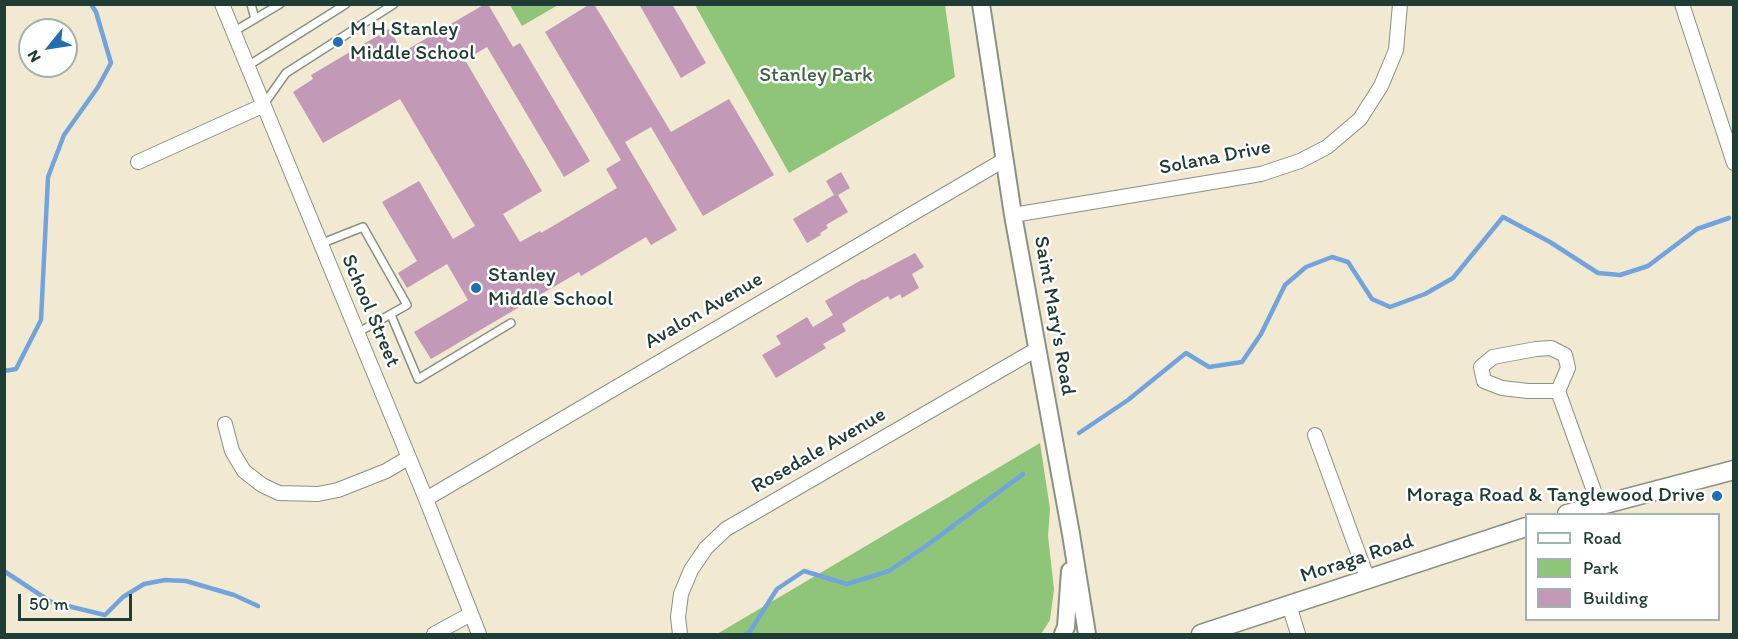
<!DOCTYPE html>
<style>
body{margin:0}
#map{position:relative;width:1738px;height:639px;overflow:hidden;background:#f2e9d2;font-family:Itim,sans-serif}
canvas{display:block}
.frame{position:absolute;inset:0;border:6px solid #1f3d34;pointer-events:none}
.legend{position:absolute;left:1525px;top:513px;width:195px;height:108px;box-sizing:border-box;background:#fff;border:2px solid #a5b1ae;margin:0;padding:8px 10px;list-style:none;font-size:18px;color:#1f3d34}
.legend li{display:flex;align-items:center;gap:12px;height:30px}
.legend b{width:30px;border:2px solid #a5b1ae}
.north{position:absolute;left:18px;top:18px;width:60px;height:60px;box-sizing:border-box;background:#fff;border:2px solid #a5b1ae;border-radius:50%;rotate:240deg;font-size:16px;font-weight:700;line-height:24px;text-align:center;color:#1f3d34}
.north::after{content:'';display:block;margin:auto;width:21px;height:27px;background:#1f6fb2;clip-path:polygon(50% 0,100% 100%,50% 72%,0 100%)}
.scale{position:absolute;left:18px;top:594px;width:114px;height:27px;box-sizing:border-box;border:3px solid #1f3d34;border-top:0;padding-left:8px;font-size:18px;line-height:21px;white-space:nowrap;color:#1f3d34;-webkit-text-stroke:4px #fff;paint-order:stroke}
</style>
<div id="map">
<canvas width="1738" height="639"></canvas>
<div class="frame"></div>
<ul class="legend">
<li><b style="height:8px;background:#fff"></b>Road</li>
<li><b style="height:16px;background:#8fc578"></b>Park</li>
<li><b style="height:16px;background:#c299b6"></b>Building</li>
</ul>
<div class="north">N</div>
<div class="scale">50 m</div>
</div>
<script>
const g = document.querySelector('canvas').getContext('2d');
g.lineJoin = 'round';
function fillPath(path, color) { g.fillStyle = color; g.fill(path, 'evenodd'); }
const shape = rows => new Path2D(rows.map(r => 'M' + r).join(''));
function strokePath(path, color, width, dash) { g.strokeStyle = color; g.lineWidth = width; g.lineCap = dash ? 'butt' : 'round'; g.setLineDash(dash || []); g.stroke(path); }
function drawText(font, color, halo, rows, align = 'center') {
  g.font = font + ' Itim,sans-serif'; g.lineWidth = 5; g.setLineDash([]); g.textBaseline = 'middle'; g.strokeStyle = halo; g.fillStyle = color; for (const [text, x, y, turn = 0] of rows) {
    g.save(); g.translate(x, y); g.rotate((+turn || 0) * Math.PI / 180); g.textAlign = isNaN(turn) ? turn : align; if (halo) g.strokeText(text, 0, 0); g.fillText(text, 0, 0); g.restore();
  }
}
const green = shape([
 [510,5,558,5,522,26],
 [695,5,945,5,955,77,789,173],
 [1040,443,1050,509,1048,536,1054,589,1050,620,1041,634,717,634]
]);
const stream = shape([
 [4,371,16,369,41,320,48,177,64,135,98,87,111,63,96,12,91,4],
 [1079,433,1128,400,1186,353,1209,367,1242,362,1261,334,1285,285,1306,267,1332,257,1348,262,1372,299,1390,307,1425,294,1453,278,1503,217,1550,242,1598,273,1620,275,1648,266,1697,229,1729,218],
 [4,571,51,602,105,615,123,597,144,584,165,580,186,581,234,595,258,606],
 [746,634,749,633,777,589,804,571,847,584,889,571,926,546,1023,474]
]);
const building = shape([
 [485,4,488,4,513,47,520,43,590,161,564,177,487,47,465,60,542,191,503,214,520,242,540,231,541,233,617,188,606,169,621,160,545,32,590,4,594,4,671,132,729,99,774,175,703,216,651,127,625,142,677,230,651,245,646,237,581,276,579,272,431,359,414,332,468,300,447,264,407,288,398,273,417,261,382,202,419,181,453,239,475,226,400,99,323,143,293,92,313,79,311,75,389,29,403,52],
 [639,4,672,4,706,63,681,78],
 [841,172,850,188,838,195,848,212,826,225,828,228,820,233,821,235,807,243,793,219,834,195,826,181],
 [915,253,924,267,912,274,919,288,902,298,900,294,890,300,888,296,851,318,842,324,846,331,823,344,826,348,776,378,762,355,781,344,776,336,807,317,813,327,833,315,825,301,863,279,864,280]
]);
const service = shape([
 [251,4,255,19],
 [233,32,280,4],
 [246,67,346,4],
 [264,104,286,73,394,4],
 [320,244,363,227,407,305,357,333],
 [391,315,418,379,511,323]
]);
const minor = shape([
 [222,4,426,499,479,634],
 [1682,4,1734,163],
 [138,162,262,106],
 [1013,215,1261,174,1300,161,1327,147,1360,119,1381,86,1396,50,1400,4],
 [1558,391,1528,391,1502,388,1484,381,1481,367,1493,357,1536,349,1551,348,1565,355,1568,368,1558,391,1599,505],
 [225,424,232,451,244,471,262,485,279,493,318,494,338,490,386,471,408,458],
 [1315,435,1368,580],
 [426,499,1004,160],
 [1289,605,1298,634],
 [434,634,471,614],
 [680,634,678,617,681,594,691,570,706,548,726,529,1037,349]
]);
const tertiary = shape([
 [981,4,1013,215,1071,534,1087,634],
 [1063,634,1066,627,1070,571]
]);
const secondary = shape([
 [1567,514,1734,470],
 [1201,634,1526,527]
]);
const markers = [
 [338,42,6,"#1f6fb2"],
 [476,288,6,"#1f6fb2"],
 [1717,496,6,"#1f6fb2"]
];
const poiNames = [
 ["M H Stanley",350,30],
 ["Middle School",350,54],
 ["Stanley",488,276],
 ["Middle School",488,300],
 ["Moraga Road & Tanglewood Drive",1705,496,"right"]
];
const parkNames = [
 ["Stanley Park",816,76]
];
const streetNames = [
 ["Solana Drive",1215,158,-11],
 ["School Street",370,311,67],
 ["Avalon Avenue",704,311,-30],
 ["Saint Mary's Road",1054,316,80],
 ["Rosedale Avenue",819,451,-30],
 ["Moraga Road",1357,559,-18]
];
fillPath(green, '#8fc578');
strokePath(stream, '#73a3dd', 4.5);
fillPath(building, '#c299b6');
strokePath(service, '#889383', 10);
strokePath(minor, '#889383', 16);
strokePath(tertiary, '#889383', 20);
strokePath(secondary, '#889383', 21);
strokePath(service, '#fff', 7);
strokePath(minor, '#fff', 14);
strokePath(tertiary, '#fff', 16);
strokePath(secondary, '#fff', 18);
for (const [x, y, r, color] of markers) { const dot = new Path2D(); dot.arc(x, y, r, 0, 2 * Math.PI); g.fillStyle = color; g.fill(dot); strokePath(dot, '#fff', 2); }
drawText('21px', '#1f3d34', '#fff', poiNames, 'left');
drawText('21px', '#416648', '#fff', parkNames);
drawText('21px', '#1f3d34', '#fff', streetNames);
</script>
